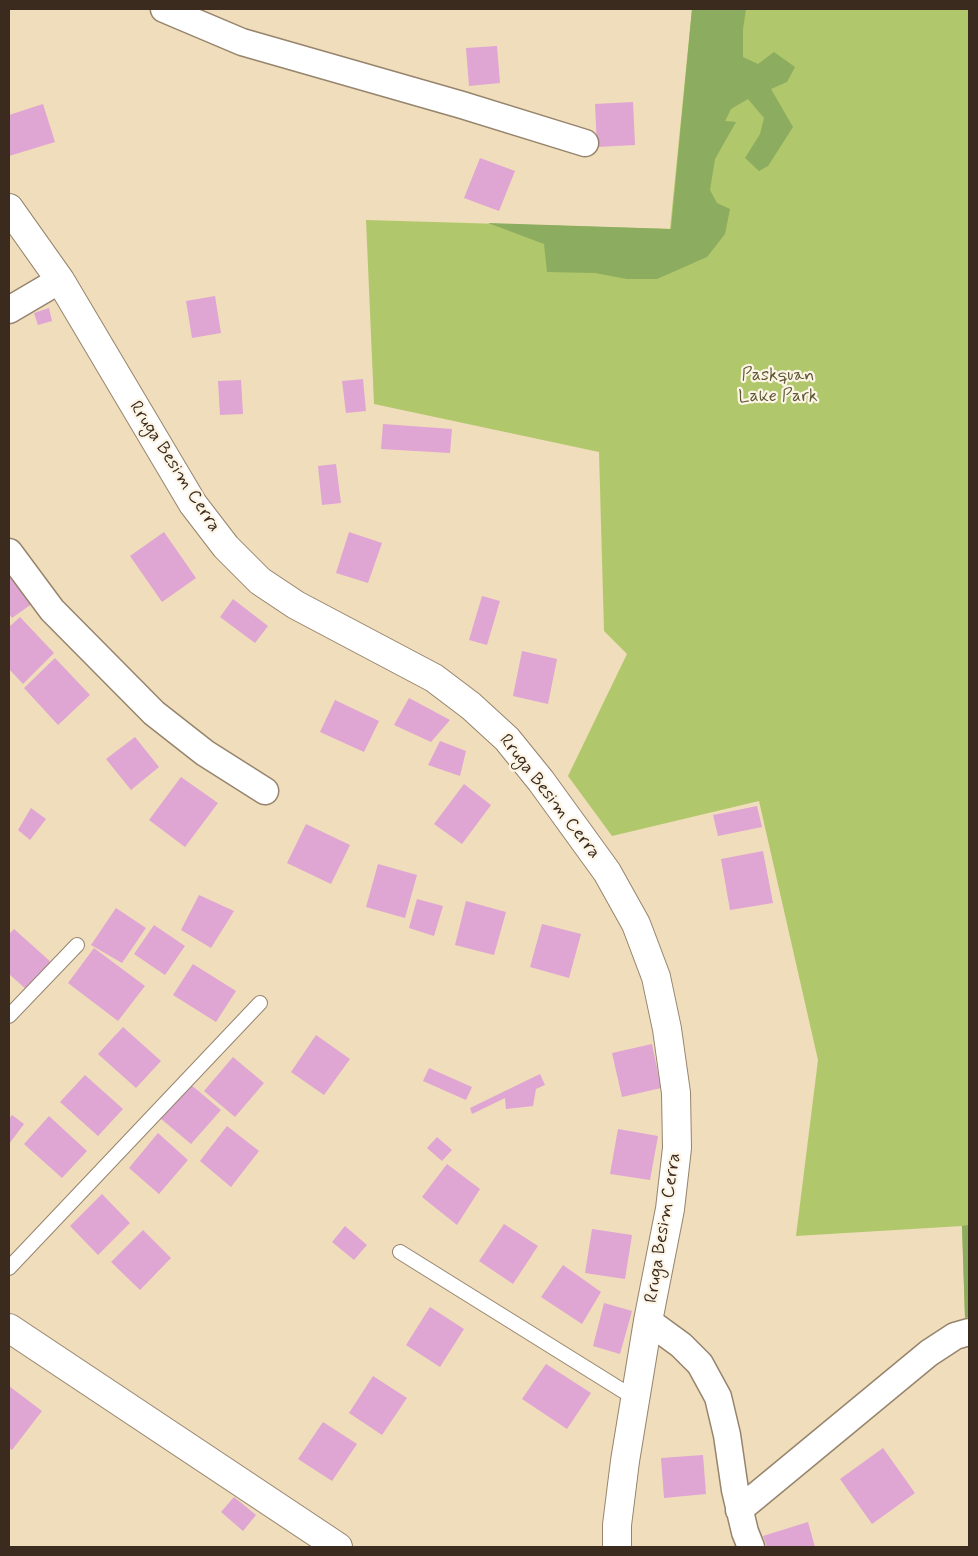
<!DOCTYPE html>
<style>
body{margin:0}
#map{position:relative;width:978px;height:1556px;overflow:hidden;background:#f0ddbc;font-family:Mynerve,sans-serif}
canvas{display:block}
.frame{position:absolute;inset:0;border:10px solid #3b2a1e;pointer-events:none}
</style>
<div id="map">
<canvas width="978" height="1556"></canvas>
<div class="frame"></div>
</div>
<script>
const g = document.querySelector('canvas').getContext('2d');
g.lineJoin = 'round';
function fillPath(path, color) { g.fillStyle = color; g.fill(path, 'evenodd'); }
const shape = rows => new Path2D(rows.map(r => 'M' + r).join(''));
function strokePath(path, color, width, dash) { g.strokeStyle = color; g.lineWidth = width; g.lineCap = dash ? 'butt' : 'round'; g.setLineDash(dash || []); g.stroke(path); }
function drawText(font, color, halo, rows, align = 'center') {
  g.font = font + ' Mynerve,sans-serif'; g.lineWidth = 4.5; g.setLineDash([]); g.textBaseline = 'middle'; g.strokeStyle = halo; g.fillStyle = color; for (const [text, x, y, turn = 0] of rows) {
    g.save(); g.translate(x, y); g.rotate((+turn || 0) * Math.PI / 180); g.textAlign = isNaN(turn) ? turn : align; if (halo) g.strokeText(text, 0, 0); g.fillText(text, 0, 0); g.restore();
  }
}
const green = shape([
 [692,9,969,9,969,1317,965,1318,962,1226,796,1236,818,1060,759,801,612,836,568,776,627,654,604,631,599,452,374,404,366,220,670,229]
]);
const forest = shape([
 [692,9,746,9,743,29,743,57,758,64,774,52,795,67,787,82,771,89,793,127,768,166,759,171,745,158,760,134,764,118,748,99,731,109,725,121,736,122,715,159,710,190,717,203,730,209,725,234,707,257,657,279,627,279,595,273,547,272,544,244,488,223,671,229],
 [969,1225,969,1317,965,1318,962,1226]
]);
const building = shape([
 [497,46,500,83,469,86,466,48],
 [633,102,635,145,597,147,595,104],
 [43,104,55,142,9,156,9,115],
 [480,158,515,171,499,211,464,198],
 [215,296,221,333,192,338,186,301],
 [49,308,52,321,38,325,34,313],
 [363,379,366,411,346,413,342,381],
 [241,380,243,414,220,415,218,381],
 [383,424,452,429,450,453,381,449],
 [336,464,341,503,322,505,318,466],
 [164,532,196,578,162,602,130,556],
 [349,532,382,543,368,583,336,573],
 [15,571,36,601,12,618,9,614,9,575],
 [482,596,500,601,487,645,469,640],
 [233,599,268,626,255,643,220,617],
 [20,617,54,653,23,684,9,669,9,627],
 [522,651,557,659,548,704,513,696],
 [55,658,90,695,58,725,24,688],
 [409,698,450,720,431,742,394,725],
 [335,700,379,721,364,752,320,732],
 [135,737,159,767,131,790,106,759],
 [440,741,466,751,460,776,428,765],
 [181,777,218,803,185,847,149,820],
 [464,784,491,805,462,844,434,824],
 [757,806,762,827,718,836,713,815],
 [31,808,46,819,30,840,18,830],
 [306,824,350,845,331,884,287,863],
 [763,851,773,903,730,910,721,859],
 [378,864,417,875,405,918,366,907],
 [199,895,234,911,211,948,181,930],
 [417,899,443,906,434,936,409,928],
 [466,901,506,912,494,955,455,945],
 [116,908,146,928,122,963,91,945],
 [542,924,581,934,569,978,530,967],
 [154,925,185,946,165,975,134,954],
 [14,929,52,963,27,990,9,974,9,934],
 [94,948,145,986,118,1021,68,983],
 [193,964,236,991,216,1022,173,995],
 [123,1027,161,1061,136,1088,98,1054],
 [316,1035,350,1059,324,1095,291,1072],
 [652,1044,661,1088,622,1097,612,1053],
 [233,1057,264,1083,235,1117,204,1091],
 [429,1068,472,1087,466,1100,423,1081],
 [540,1074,545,1085,536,1089,533,1106,506,1109,505,1098,472,1114,470,1108],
 [85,1075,123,1109,98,1136,60,1102],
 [190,1084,221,1110,191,1144,160,1118],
 [12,1115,24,1124,9,1144,9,1119],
 [49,1116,87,1151,62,1178,24,1144],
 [227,1126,259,1151,231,1187,200,1161],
 [618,1129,658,1136,650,1180,610,1174],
 [158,1133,188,1160,159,1194,129,1168],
 [437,1137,452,1150,442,1161,427,1148],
 [447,1164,480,1189,457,1225,422,1197],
 [102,1194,130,1223,98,1255,70,1226],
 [504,1224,538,1246,513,1284,479,1261],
 [345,1226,367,1245,354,1260,332,1242],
 [592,1229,632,1235,625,1279,585,1273],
 [143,1230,171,1258,140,1290,111,1262],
 [563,1265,601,1292,582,1324,541,1297],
 [604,1303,632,1311,620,1354,593,1346],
 [430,1307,464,1329,440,1367,406,1345],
 [546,1364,591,1393,567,1429,522,1399],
 [373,1376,407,1398,382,1435,349,1413],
 [9,1386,42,1411,12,1450,9,1448],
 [323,1422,357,1444,332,1481,298,1459],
 [883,1448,915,1493,872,1524,840,1479],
 [703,1455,706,1494,664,1498,661,1458],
 [234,1497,256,1515,243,1531,221,1512],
 [808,1522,815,1547,767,1547,763,1536]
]);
const lane = shape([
 [9,1016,77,945],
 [400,1252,636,1399],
 [9,1268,260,1003]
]);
const street = shape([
 [164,9,242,42,462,105,585,143],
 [9,310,60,280],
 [9,552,52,610,154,713,205,753,265,791],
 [648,1321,681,1345,700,1364,718,1397,727,1435,735,1490,745,1532,751,1547],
 [739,1510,929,1353,955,1336,969,1332]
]);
const secondary = shape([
 [9,208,60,280,193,504,226,547,260,581,296,605,434,678,471,706,507,739,541,781,607,872,636,924,656,977,667,1029,676,1093,677,1148,670,1209,648,1321,625,1461,617,1525,617,1547],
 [9,1328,338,1547]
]);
const parkNames = [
 ["Paskquan",778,376],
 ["Lake Park",778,397]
];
const streetNames = [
 ["Rruga Besim Cerra",174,467,57],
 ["Rruga Besim Cerra",549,797,52],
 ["Rruga Besim Cerra",664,1228,-81]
];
fillPath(green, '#b1c76b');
fillPath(forest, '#8cac5f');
fillPath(building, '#dfa5d3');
strokePath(lane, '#96846d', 16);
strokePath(street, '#96846d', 29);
strokePath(secondary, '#96846d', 30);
strokePath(lane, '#fff', 14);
strokePath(street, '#fff', 26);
strokePath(secondary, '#fff', 28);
drawText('18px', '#5e5935', '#fcf5e5', parkNames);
drawText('18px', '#3b2a1e', '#fcf5e5', streetNames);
</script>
